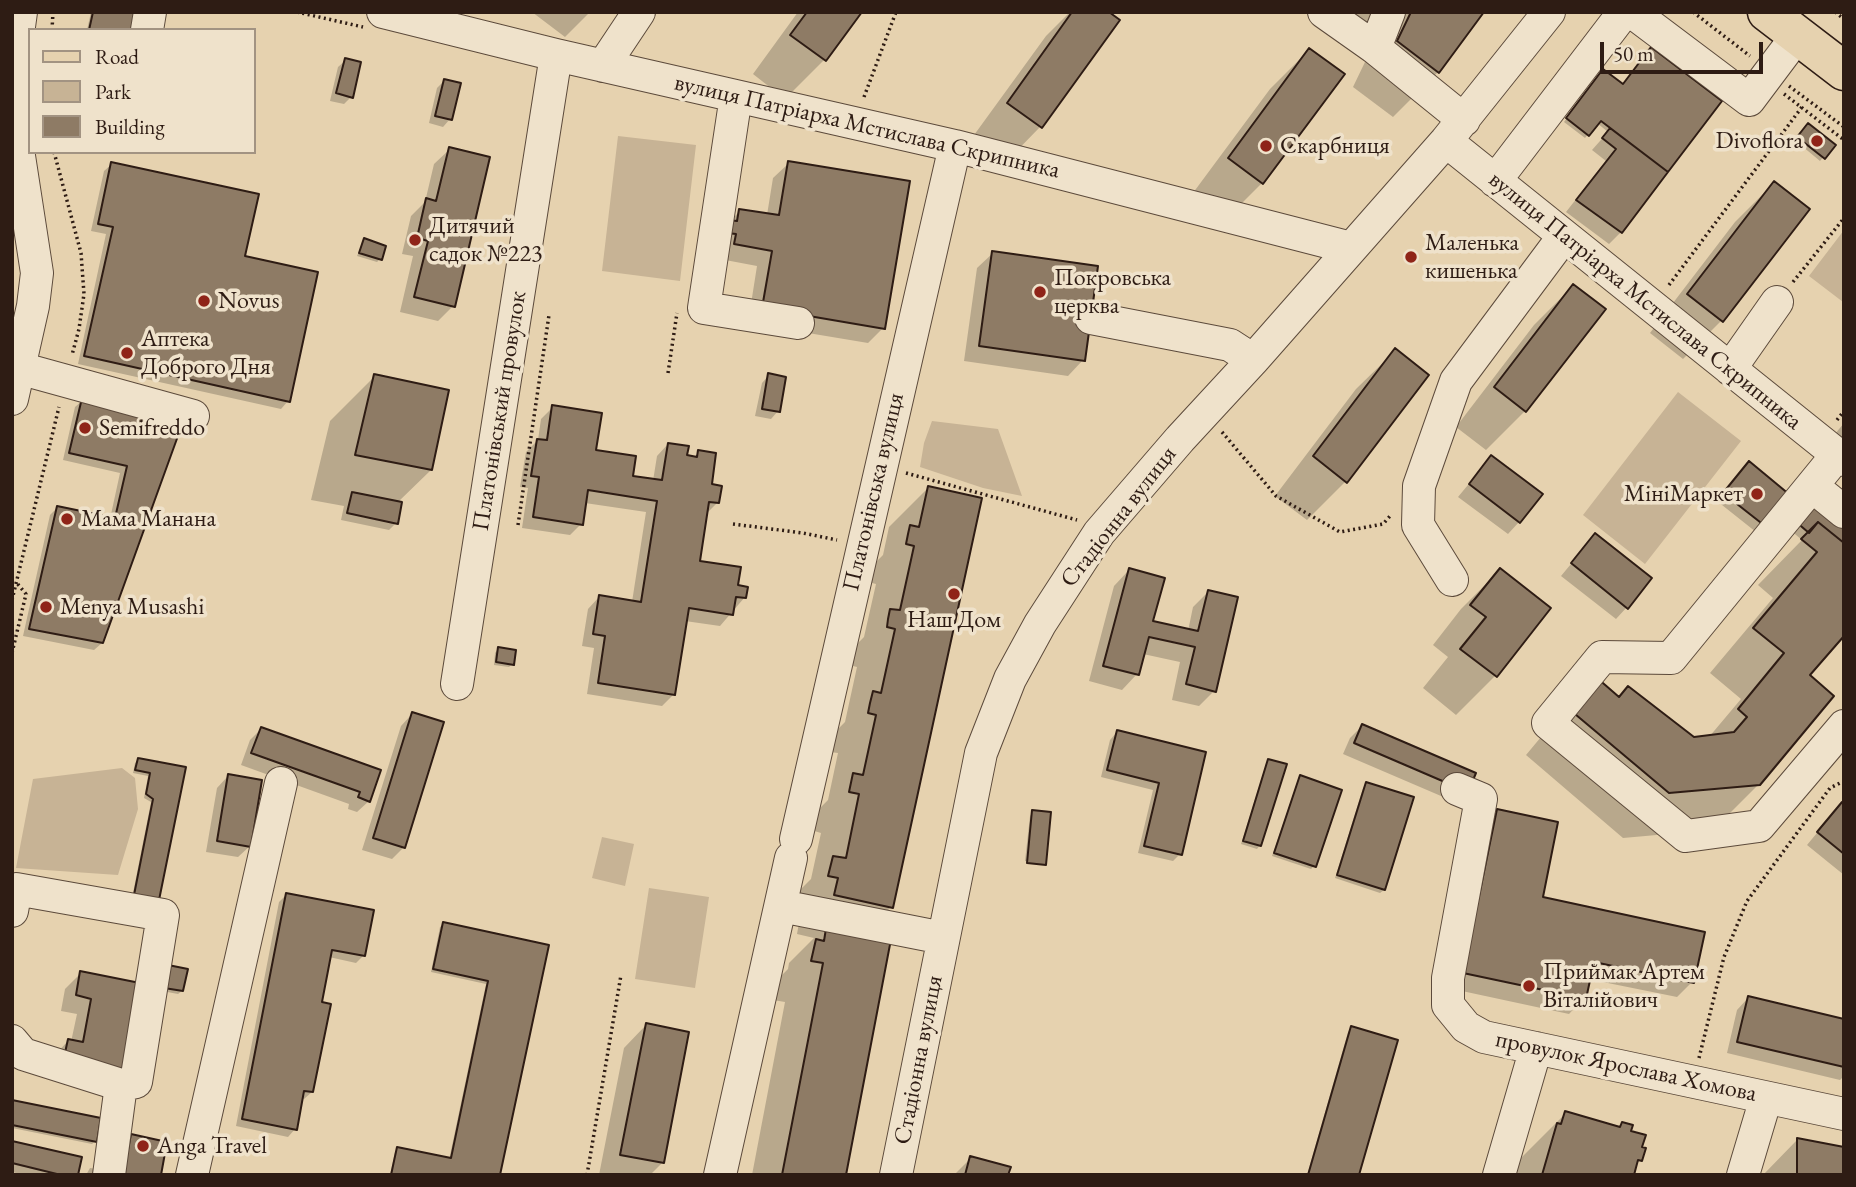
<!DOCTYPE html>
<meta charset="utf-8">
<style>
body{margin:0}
#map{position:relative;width:1856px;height:1187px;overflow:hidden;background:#e6d2af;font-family:"EB Garamond",serif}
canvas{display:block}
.frame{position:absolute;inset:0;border:14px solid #2e1c14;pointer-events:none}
.legend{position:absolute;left:28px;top:28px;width:228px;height:126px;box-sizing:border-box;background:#efe2cb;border:2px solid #a29382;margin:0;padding:9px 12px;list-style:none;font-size:21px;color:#2e1c14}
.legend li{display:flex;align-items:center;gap:14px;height:35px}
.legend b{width:35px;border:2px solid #a29382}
.scale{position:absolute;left:1600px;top:42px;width:163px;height:32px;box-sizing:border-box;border:4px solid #2e1c14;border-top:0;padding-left:9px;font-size:21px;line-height:24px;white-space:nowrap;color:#2e1c14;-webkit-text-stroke:5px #efe2cb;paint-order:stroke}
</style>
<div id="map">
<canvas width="1856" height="1187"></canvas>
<div class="frame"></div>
<ul class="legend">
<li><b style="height:9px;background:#e6d2af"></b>Road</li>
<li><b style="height:19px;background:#c7b395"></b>Park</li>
<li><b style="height:19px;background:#8e7b65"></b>Building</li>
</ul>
<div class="scale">50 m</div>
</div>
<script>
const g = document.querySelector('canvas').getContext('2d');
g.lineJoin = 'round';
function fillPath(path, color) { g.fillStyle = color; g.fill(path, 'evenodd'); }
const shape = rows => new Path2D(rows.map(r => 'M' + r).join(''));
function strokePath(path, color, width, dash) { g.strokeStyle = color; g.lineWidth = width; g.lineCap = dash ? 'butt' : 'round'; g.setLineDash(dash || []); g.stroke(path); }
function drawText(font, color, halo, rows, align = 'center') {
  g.font = font + ' "EB Garamond",serif'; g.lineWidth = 7; g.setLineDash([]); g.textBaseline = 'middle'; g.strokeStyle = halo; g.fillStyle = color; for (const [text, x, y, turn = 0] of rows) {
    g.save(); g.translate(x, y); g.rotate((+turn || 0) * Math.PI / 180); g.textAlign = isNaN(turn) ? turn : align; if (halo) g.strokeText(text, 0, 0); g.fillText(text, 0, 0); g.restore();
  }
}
const green = shape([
 [618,136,696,145,680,281,602,271],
 [1844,230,1844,300,1843,302,1809,276],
 [1678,392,1741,441,1645,564,1583,515],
 [932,421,998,429,1022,496,983,488,920,467,924,443],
 [122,768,135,778,138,809,118,875,16,868,33,779],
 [602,837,634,844,625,886,592,878],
 [649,888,709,897,695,988,635,979]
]);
const shadow = shape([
 [91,12,142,12,138,30,87,30],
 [532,12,590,12,565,37],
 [798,12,859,12,824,60,785,99,753,74],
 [1070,12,1106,12,1040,127,1002,166,969,142,1046,36],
 [1312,12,1482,12,1438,72,1393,117,1353,87,1377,37],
 [1309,50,1342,74,1262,183,1223,222,1190,197,1270,89],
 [346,60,351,97,344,104,330,101,338,67],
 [1600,74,1622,86,1720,101,1621,232,1609,244,1566,212,1606,161,1592,150,1608,132,1597,123,1585,138,1564,122],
 [445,80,450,119,443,127,429,123,437,88],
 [1805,129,1833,145,1820,161,1796,141],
 [450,149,453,306,438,321,400,312,413,256,402,254,411,216,425,202,434,164],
 [789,163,883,328,868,343,748,323,757,266,720,259,714,237,740,211,767,215,773,178],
 [112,164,243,257,288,401,281,409,78,364,106,234,91,231,104,171],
 [1774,183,1722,320,1683,359,1650,333,1735,222],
 [364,240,380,259,377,262,357,256],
 [993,253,1083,360,1068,376,964,361,977,268],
 [1573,286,1525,411,1486,450,1456,427,1534,325],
 [1395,351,1346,481,1307,520,1275,496,1356,389],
 [769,375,778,411,771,419,755,416,762,383],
 [375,376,431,470,397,503,396,523,389,530,341,520,344,506,311,500,330,421],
 [83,400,181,423,102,643,94,650,23,636,50,515,58,507,110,519,120,473,63,460,75,407],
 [553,407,594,451,631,477,653,481,657,456,668,444,685,457,693,458,699,452,717,503,705,515,698,562,736,586,745,597,720,626,685,621,674,694,662,706,587,694,594,648,582,646,588,609,599,597,632,602,646,512,585,503,581,524,570,535,522,528,528,488,520,487,526,452,538,440,541,419],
 [1844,423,1844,459,1826,445],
 [1491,457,1519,522,1508,534,1458,497],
 [1742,471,1787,495,1756,532,1717,501],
 [928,488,891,907,867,931,844,1175,752,1175,785,1002,773,1000,777,980,788,969,789,963,814,938,797,934,800,917,794,896,811,879,821,833,811,830,814,814,828,800,838,753,830,752,835,732,845,722,857,667,849,665,852,649,864,637,876,584,868,582,872,566,883,555,889,527],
 [1804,510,1844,528,1807,676,1759,784,1713,830,1623,838,1526,755,1551,725,1596,680,1618,699,1693,739,1709,737,1741,699,1710,673,1773,598,1758,585,1802,540,1789,529],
 [1595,535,1627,607,1616,619,1561,576],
 [1129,570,1151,622,1188,631,1193,607,1208,592,1214,691,1199,706,1172,700,1180,662,1143,654,1137,674,1122,690,1089,681,1114,586],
 [1500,570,1549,609,1495,676,1456,715,1423,688,1448,657,1433,645,1461,609],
 [498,649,512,664,509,667,494,665,495,653],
 [412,714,442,723,403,848,392,859,362,850,401,726],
 [1362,726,1473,774,1455,802,1343,754,1350,738],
 [261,729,379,771,369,801,357,812,348,809,349,804,241,765,250,740],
 [1117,732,1204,753,1180,854,1173,861,1138,853,1153,790,1101,777,1110,740],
 [139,760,184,769,130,908,151,802,144,798,148,776,133,773,135,763],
 [1269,761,1260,845,1257,849,1241,844,1266,764],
 [228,776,250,846,238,857,206,852,217,788],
 [1301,777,1314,866,1311,869,1272,856,1298,780],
 [1367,784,1384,890,1380,893,1335,878,1363,788],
 [1844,805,1844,875,1807,845,1831,816],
 [1498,811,1541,899,1692,982,1677,997,1588,979,1584,998,1569,1014,1448,988,1482,826],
 [1033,812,1044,863,1025,861,1030,816],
 [286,895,364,955,356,963,329,957,320,1003,312,1092,304,1099,301,1098,295,1129,288,1137,236,1126,279,902],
 [444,924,547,946,499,1175,390,1175,395,1152,398,1149,449,1160,486,984,431,972,440,927],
 [165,970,182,991,178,994,162,991],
 [81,973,122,1072,53,1057,68,1041,71,1042,77,1014,61,1011,65,989],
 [1748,998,1844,1020,1844,1076,1840,1080,1727,1053,1737,1010],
 [646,1025,662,1163,650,1175,599,1175,624,1048],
 [1351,1028,1357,1175,1307,1175,1348,1032],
 [12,1102,95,1141,92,1144,12,1128],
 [1566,1113,1618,1128,1622,1124,1640,1148,1640,1160,1635,1166,1632,1175,1510,1175,1518,1161],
 [1797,1140,1844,1175,1763,1175],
 [12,1143,77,1175,24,1175,12,1172],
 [971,1158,1007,1175,954,1175],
 [90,1168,105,1170,105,1175,86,1175]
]);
const building = shape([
 [93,12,144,12,140,30,89,30,93,12],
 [807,12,862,12,826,61,790,35,807,12],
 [1072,12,1109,12,1120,20,1042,128,1007,103,1072,12],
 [1411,12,1484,12,1439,73,1397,41,1411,12],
 [1651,47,1722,101,1668,172,1601,121,1589,136,1566,118,1603,69,1623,84,1651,47],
 [1309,48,1345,74,1263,184,1228,158,1309,48],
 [345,58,361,62,353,98,336,93,345,58],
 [444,79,461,83,452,120,435,116,444,79],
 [1808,123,1836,145,1825,159,1797,137,1808,123],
 [1610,128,1668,172,1622,233,1576,200,1616,149,1602,138,1610,128],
 [449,147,490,157,455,307,414,297,428,241,417,238,426,198,436,201,449,147],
 [788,161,910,181,885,329,762,308,772,251,734,244,736,234,727,233,729,220,737,221,739,209,779,215,788,161],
 [111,162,259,194,245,256,318,272,290,402,84,356,113,227,98,224,111,162],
 [1774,181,1810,209,1723,322,1687,294,1774,181],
 [364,238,386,246,382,260,359,253,364,238],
 [992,251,1098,266,1085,361,979,346,992,251],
 [1573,284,1606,309,1526,412,1494,387,1573,284],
 [1395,348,1429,375,1347,483,1313,456,1395,348],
 [768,373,786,377,780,412,762,409,768,373],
 [374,374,449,390,432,470,355,455,374,374],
 [82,398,183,422,103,643,29,629,57,506,115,518,127,466,69,453,82,398],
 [552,405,602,413,596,450,636,456,633,476,662,480,668,443,689,446,687,455,697,457,698,450,716,453,712,484,722,486,719,503,709,502,700,561,741,567,738,585,748,587,746,598,736,597,733,615,689,608,675,695,598,683,605,636,593,634,599,595,641,602,657,501,588,490,583,525,533,517,539,477,531,476,537,439,547,440,552,405],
 [1491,455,1543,494,1520,523,1469,484,1491,455],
 [1749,461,1790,495,1765,526,1723,493,1749,461],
 [928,486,982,498,893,908,834,895,838,878,828,876,833,856,846,858,859,794,849,792,853,773,863,775,876,715,868,713,870,703,873,691,881,693,895,629,887,627,888,619,890,609,900,610,914,546,906,544,908,534,910,525,919,527,928,486],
 [352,492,402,502,398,524,347,513,352,492],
 [1812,500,1844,526,1844,543,1818,522,1809,533,1795,521,1812,500],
 [1818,522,1844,543,1844,636,1810,675,1834,696,1760,785,1669,793,1569,709,1596,677,1619,697,1628,686,1694,737,1734,732,1747,717,1738,709,1784,653,1753,628,1817,552,1801,539,1818,522],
 [1595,533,1652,578,1628,609,1571,563,1595,533],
 [1129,568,1165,578,1153,621,1198,631,1208,590,1238,597,1216,692,1186,684,1195,647,1149,637,1139,675,1103,666,1129,568],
 [1500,568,1551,608,1497,677,1460,649,1486,617,1470,605,1500,568],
 [498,647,516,650,514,665,496,662,498,647],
 [412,712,444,722,405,848,373,838,412,712],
 [1362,724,1476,773,1468,792,1354,743,1362,724],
 [261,727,381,770,370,802,358,797,360,792,251,753,261,727],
 [1117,730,1206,752,1182,855,1144,846,1159,783,1107,770,1117,730],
 [138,758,186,767,157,910,132,905,153,799,146,794,150,773,135,770,138,758],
 [1268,759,1287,764,1261,846,1243,841,1268,759],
 [228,774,262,780,251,847,217,841,228,774],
 [1300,775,1342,790,1316,867,1274,853,1300,775],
 [1366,782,1414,797,1385,890,1337,875,1366,782],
 [1842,802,1844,803,1844,854,1817,832,1842,802],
 [1497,809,1558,822,1543,897,1705,932,1694,983,1594,962,1586,999,1463,973,1497,809],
 [1032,810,1051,812,1046,865,1027,863,1032,810],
 [286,893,374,910,365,956,332,950,322,1002,331,1004,313,1092,304,1091,297,1130,242,1119,286,893],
 [443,922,549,945,500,1175,391,1175,397,1147,451,1158,488,981,433,969,443,922],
 [827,922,892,934,846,1175,782,1175,823,963,811,961,816,939,824,941,827,922],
 [168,965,188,969,183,991,164,988,168,965],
 [80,971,140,983,123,1073,63,1062,68,1039,83,1042,91,999,76,995,80,971],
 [1748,996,1844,1019,1844,1067,1737,1042,1748,996],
 [646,1023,689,1032,664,1163,620,1155,646,1023],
 [1351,1026,1398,1040,1359,1175,1308,1175,1351,1026],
 [12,1100,101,1118,97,1142,12,1125,12,1100],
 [1565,1111,1620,1127,1622,1122,1633,1125,1631,1131,1646,1135,1642,1147,1646,1148,1642,1161,1638,1160,1634,1175,1542,1175,1557,1123,1561,1124,1565,1111],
 [131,1134,167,1142,161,1175,123,1175,131,1134],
 [1797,1138,1844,1147,1844,1175,1797,1175,1797,1138],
 [12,1141,82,1157,78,1175,61,1175,12,1163,12,1141],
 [970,1156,1011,1167,1008,1175,965,1175,970,1156]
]);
const path = shape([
 [297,12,363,27],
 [1693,12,1750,56],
 [1835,12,1844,19],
 [52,30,53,12],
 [1789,86,1844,127],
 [1784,94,1844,140],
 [864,97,896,12],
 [54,152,81,253,84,294,79,329,72,355],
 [1793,282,1844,218],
 [1669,285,1802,107],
 [668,373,677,313],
 [1837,420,1844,411],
 [1222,432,1276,496,1340,532,1383,524,1391,515],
 [906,473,1077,520],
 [733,524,803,533,837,540],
 [518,525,549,315],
 [12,600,59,407],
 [12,653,26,594,16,582],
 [1699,1058,1724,957,1747,901,1830,788,1844,781],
 [587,1175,621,975]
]);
const minor = shape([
 [383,12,556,55,955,146,1351,248],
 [1324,12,1375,48,1464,120],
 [1632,12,1749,100,1797,36],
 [147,30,150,12],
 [1375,48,1389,12],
 [603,66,639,12],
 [736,96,704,308,798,323],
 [1446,141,1844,460],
 [1495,181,1624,12],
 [1091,318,1230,345,1253,360],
 [19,368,193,416],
 [1730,369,1777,302],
 [12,399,33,306,37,273,19,156,15,104,17,41,21,12],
 [1837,455,1671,658,1602,657,1548,723,1686,836,1759,826,1844,726],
 [1812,486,1844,512],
 [1452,580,1418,525,1419,486,1456,381,1564,236],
 [457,684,556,55],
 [1457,789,1481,799,1448,978,1448,1005,1466,1027,1484,1037,1844,1114],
 [796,839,955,146],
 [781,906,943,938],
 [12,911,16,889,163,915,136,1082,121,1085,23,1054,12,1041],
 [109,1175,121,1085],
 [192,1175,281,783],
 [720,1175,791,858],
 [896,1175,981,753,1010,679,1040,624,1099,533,1180,439,1253,360,1446,141,1549,12],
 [1499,1175,1536,1048],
 [1743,1175,1766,1098]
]);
const major = shape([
 [1767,12,1844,71]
]);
const markers = [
 [1817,141,7,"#8f2418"],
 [1266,146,7,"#8f2418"],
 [415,240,7,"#8f2418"],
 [1411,257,7,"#8f2418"],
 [1040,292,7,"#8f2418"],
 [204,301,7,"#8f2418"],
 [127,353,7,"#8f2418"],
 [85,428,7,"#8f2418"],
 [1757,494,7,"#8f2418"],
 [67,519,7,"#8f2418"],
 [954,594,7,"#8f2418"],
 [46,607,7,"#8f2418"],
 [1529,986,7,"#8f2418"],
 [143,1146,7,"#8f2418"]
];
const streetNames = [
 ["вулиця Патріарха Мстислава Скрипника",867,127,13],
 ["вулиця Патріарха Мстислава Скрипника",1645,301,39],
 ["Платонівський провулок",500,411,-81],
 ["Платонівська вулиця",874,492,-77],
 ["Стадіонна вулиця",1119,517,-52],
 ["Стадіонна вулиця",919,1060,-79],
 ["провулок Ярослава Хомова",1626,1067,12]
];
const poiNames = [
 ["Divoflora",1803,141,"right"],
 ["Скарбниця",1280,146],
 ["Дитячий",429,226],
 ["садок №223",429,254],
 ["Маленька",1425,243],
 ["кишенька",1425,271],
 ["Покровська",1054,278],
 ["церква",1054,306],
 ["Novus",218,301],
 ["Аптека",141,339],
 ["Доброго Дня",141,367],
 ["Semifreddo",99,428],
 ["МініМаркет",1743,494,"right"],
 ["Мама Манана",81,519],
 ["Menya Musashi",60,607],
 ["Наш Дом",954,620,"center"],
 ["Приймак Артем",1543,972],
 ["Віталійович",1543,1000],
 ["Anga Travel",157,1146]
];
fillPath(green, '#c7b395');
fillPath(shadow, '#0003');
fillPath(building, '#8e7b65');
strokePath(building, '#2e1c14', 2);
strokePath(minor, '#5c4a3b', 34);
strokePath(major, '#2e1c14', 41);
strokePath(path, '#2e1c14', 3.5, [2, 3.5]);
strokePath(minor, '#efe2cb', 32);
strokePath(major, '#e6d2af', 38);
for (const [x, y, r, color] of markers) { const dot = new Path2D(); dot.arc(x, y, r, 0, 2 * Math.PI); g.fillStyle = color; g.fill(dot); strokePath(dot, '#efe2cb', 2.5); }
drawText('24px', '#2e1c14', '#efe2cb', streetNames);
drawText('24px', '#2e1c14', '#efe2cb', poiNames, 'left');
</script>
